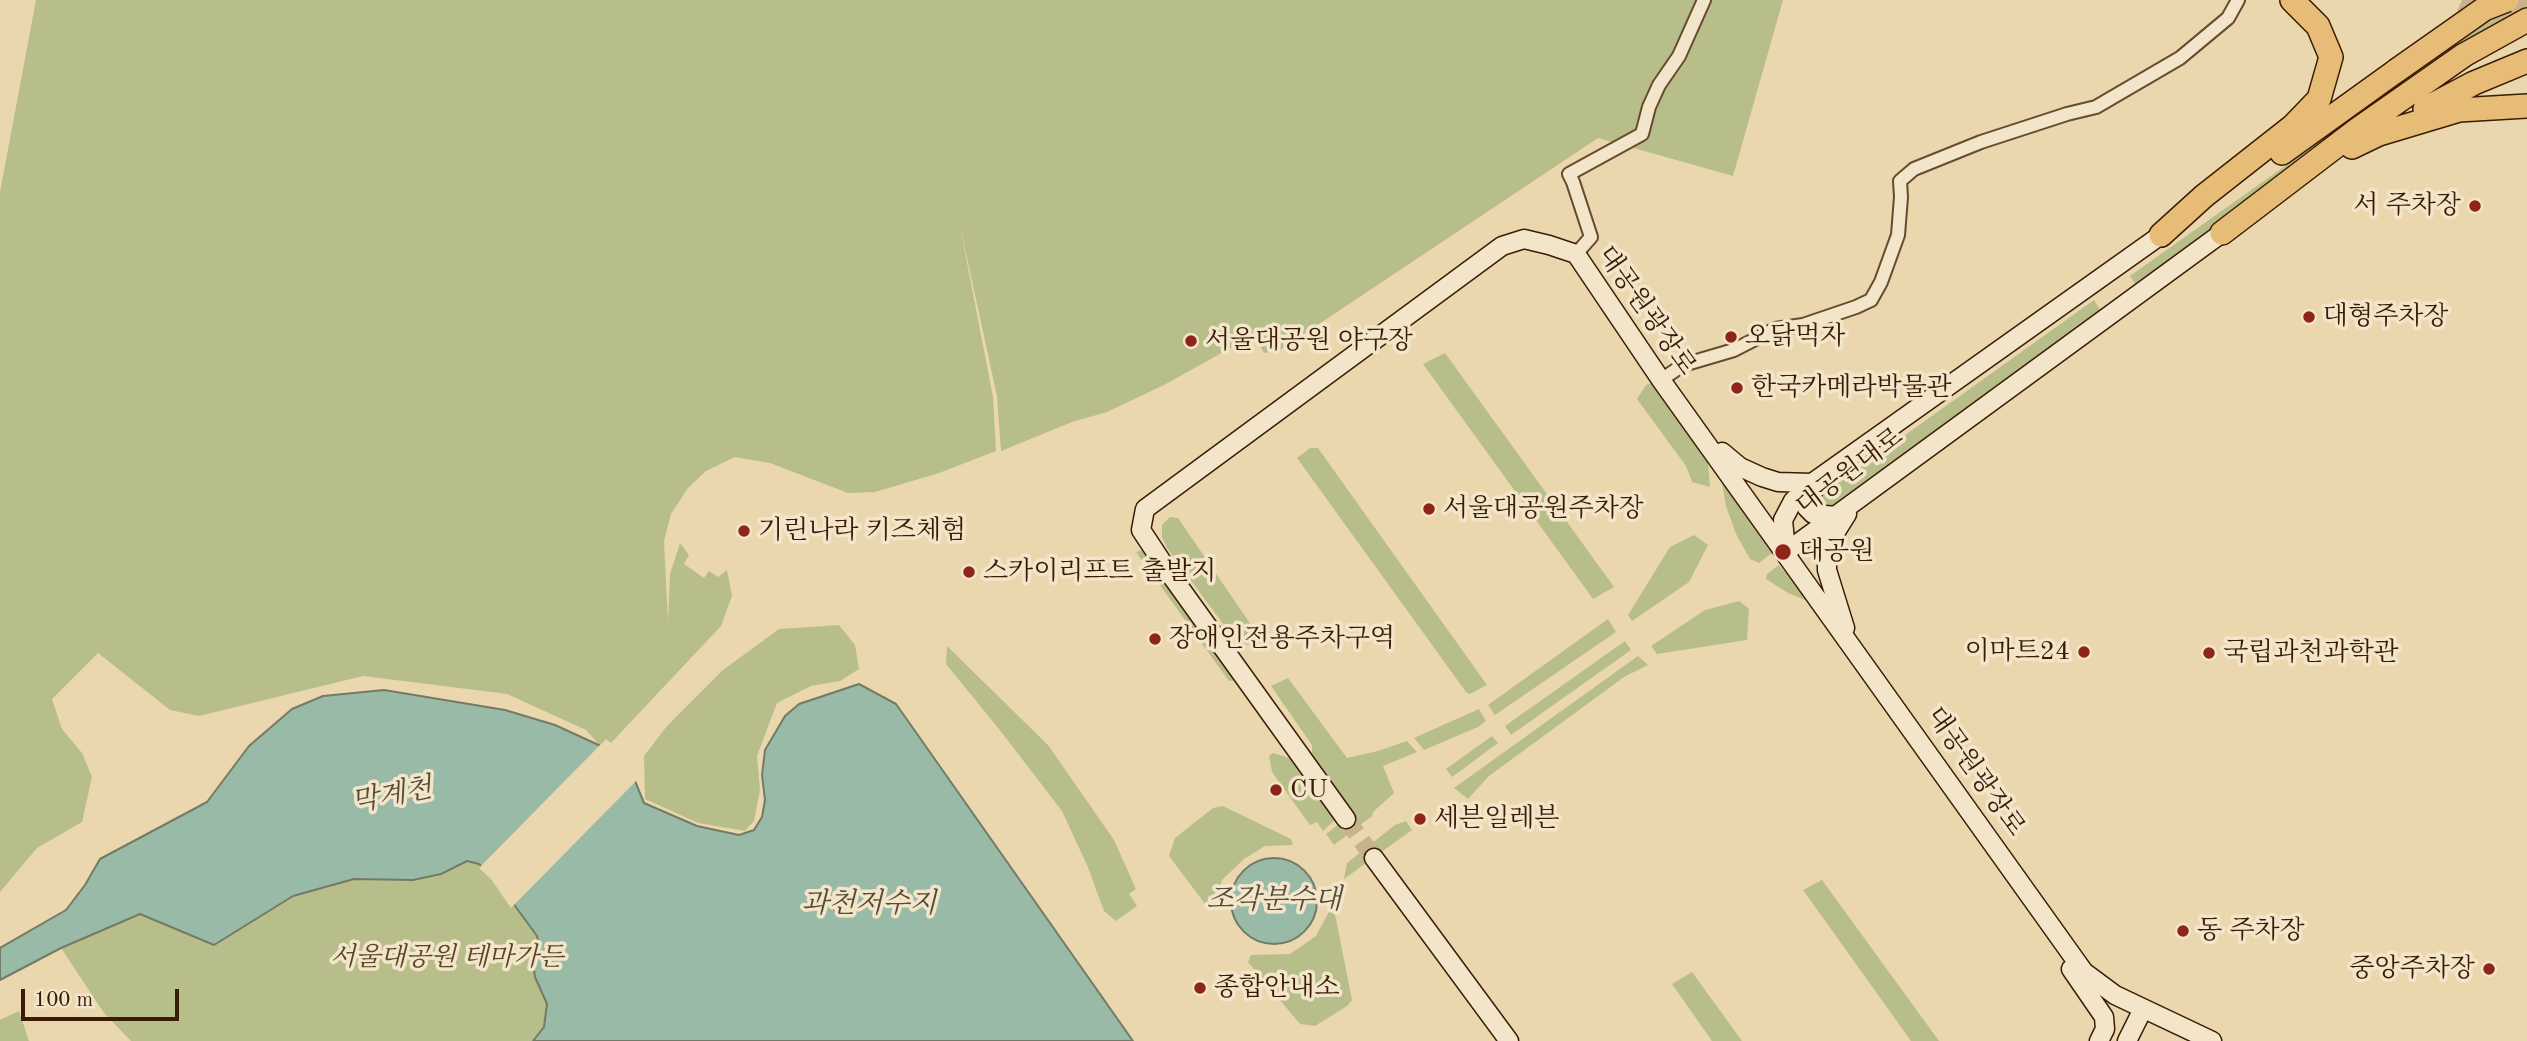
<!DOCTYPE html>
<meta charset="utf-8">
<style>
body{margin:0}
#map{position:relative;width:2527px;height:1041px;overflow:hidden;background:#ebd7ae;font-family:"Old Standard TT",serif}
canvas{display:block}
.scale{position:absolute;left:21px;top:989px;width:158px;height:32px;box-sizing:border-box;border:4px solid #3a1c05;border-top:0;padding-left:9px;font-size:21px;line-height:24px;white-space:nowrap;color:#3a1c05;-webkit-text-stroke:5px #f2e5ca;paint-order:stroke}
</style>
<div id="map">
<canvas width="2527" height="1041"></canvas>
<div class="scale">100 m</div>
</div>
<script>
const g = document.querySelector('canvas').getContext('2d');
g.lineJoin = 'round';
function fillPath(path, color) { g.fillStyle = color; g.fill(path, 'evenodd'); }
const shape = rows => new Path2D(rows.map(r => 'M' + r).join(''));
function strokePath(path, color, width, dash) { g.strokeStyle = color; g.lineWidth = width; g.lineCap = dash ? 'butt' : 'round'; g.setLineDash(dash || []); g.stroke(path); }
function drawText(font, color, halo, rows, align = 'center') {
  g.font = font + ' "Old Standard TT","Noto Serif KR",serif'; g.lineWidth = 7; g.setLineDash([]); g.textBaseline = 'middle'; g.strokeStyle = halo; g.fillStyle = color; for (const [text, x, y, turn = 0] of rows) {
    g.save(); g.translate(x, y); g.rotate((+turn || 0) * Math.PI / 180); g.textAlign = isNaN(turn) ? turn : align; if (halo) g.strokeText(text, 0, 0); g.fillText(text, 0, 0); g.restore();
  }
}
const green = shape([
 [36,0,1783,0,1733,176,1598,138,1280,350,1264,353,1254,335,1164,385,1107,412,1072,422,1001,451,997,396,960,226,993,397,996,451,939,473,875,492,848,493,770,463,735,457,706,471,688,488,671,514,664,541,668,621,670,574,680,543,689,555,684,564,704,578,709,571,718,577,727,570,732,596,721,626,611,743,606,739,600,746,586,730,507,694,363,676,199,716,170,710,98,653,52,699,62,729,82,753,92,777,82,822,37,848,0,892,0,192],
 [2509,7,2517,17,2320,152,2136,285,2130,276],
 [2094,300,2101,311,1827,509,1820,508,1816,502,1820,496],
 [1445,353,1614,587,1593,599,1423,364],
 [1654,382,1708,462,1710,487,1692,482,1686,466,1637,399,1646,385],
 [1310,448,1318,448,1487,685,1470,694,1466,692,1297,458],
 [1721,478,1772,553,1759,563,1750,559,1736,534,1726,506],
 [1170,517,1178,518,1262,641,1260,645,1238,644,1167,548,1162,537,1162,525],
 [1694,535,1708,545,1689,582,1632,621,1628,615,1670,547],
 [1146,549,1241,680,1229,681,1136,552],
 [1779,565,1810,602,1788,593,1766,579,1767,574],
 [1739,601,1749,609,1747,640,1657,654,1651,646,1705,610],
 [1608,619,1616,632,1495,715,1488,705],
 [839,625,855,645,859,669,840,681,811,686,777,703,757,756,760,790,754,821,745,831,698,823,645,799,644,756,667,726,723,670,779,629],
 [1625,641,1631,650,1511,735,1505,726],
 [947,646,1048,745,1114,840,1136,889,1129,894,1137,906,1116,921,1104,911,1087,865,1062,811,999,729,946,664],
 [1638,656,1648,665,1624,677,1489,776,1468,799,1454,788],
 [1288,678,1347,758,1378,751,1407,741,1417,752,1383,766,1394,793,1373,812,1372,816,1334,845,1326,834,1355,812,1351,811,1312,760,1312,745,1271,686],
 [1479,709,1486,721,1478,727,1424,750,1414,738],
 [1492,736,1498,743,1452,777,1446,769],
 [1273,753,1293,759,1337,818,1323,831,1317,822,1310,825,1272,772,1269,756],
 [1223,806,1291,839,1293,845,1265,846,1244,859,1222,880,1215,908,1208,908,1169,856,1175,838,1213,808],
 [1406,821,1412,830,1344,879,1347,863,1395,825],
 [467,861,479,864,494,877,537,936,540,949,533,964,535,977,547,1003,544,1027,533,1041,131,1041,104,1013,61,948,140,914,214,945,293,896,354,879,413,880,441,874],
 [1822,880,1939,1041,1911,1041,1803,890],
 [1330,903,1333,904,1352,1000,1347,1006,1315,1026,1300,1024,1248,962,1251,955,1290,954,1316,936,1330,910],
 [1692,972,1742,1041,1712,1041,1672,984],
 [19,1011,29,1041,0,1041,0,1020]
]);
const water = shape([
 [859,684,896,704,1133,1041,533,1041,544,1027,547,1004,535,977,533,964,540,949,537,936,494,877,479,864,467,861,441,874,413,880,354,879,293,896,214,945,140,914,61,948,0,980,0,948,66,910,85,885,100,859,207,802,249,746,292,709,323,696,384,690,505,710,555,725,603,747,635,781,644,803,697,826,739,835,754,830,762,817,765,800,762,775,765,750,785,716,799,704,859,684],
 '1231 901a43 43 0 1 1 86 0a43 43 0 1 1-86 0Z'
]);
const pier = shape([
 [602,743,638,779,511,908,491,879,479,868]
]);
const secondaryTunnel = shape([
 [1346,819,1374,858]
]);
const highwayTunnel = shape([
 [2462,0,2527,28],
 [2507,0,2527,9]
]);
const street = shape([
 [1576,254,1591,237,1573,182,1569,174,1642,134,1649,107,1659,85,1679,56,1704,0],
 [1661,380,1683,365,1734,350,1775,329,1803,325,1856,307,1871,300,1881,282,1898,235,1901,197,1900,181,1914,169,1981,142,2067,114,2096,107,2180,58,2228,18,2238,0]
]);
const secondary = shape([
 [1722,452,1740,467,1762,477,1778,482,1812,483],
 [1818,485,1810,495,1807,508,1813,514,1837,516],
 [1786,551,1783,520,1793,501,1812,483,2161,235],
 [1786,552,2222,233],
 [1845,628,1827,570,1827,546,1847,514],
 [1346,819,1170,574,1141,530,1145,509,1502,246,1524,239,1549,245,1576,254,1661,380,2084,972,2115,995,2212,1041],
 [1374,858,1509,1041],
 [2071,969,2104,1017,2105,1029,2099,1041],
 [2127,1041,2143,1009]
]);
const highway = shape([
 [2425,109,2474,83,2527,61],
 [2352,147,2379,134,2459,110,2527,106],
 [2282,153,2396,71],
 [2222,233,2357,130,2464,55,2527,20],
 [2161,235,2204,196,2293,126,2319,99,2331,57,2318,26,2292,0]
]);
const highwayBridge = shape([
 [2396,71,2484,9,2507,0]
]);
const markers = [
 [2475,206,7,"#8f2418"],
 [2309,317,7,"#8f2418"],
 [1731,337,7,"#8f2418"],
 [1191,341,7,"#8f2418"],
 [1737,388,7,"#8f2418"],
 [1429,509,7,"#8f2418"],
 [744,531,7,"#8f2418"],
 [1783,552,9,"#8f2418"],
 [969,572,7,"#8f2418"],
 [1155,639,7,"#8f2418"],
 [2084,652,7,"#8f2418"],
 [2209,653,7,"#8f2418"],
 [1276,790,7,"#8f2418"],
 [1420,819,7,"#8f2418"],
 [2183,931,7,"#8f2418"],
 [2489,969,7,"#8f2418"],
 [1200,988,7,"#8f2418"]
];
const poiNames = [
 ["서 주차장",2461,206,"right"],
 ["대형주차장",2323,317],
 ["오닭먹자",1745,337],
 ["서울대공원 야구장",1205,341],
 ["한국카메라박물관",1751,388],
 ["서울대공원주차장",1443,509],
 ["기린나라 키즈체험",758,531],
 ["대공원",1799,552],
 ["스카이리프트 출발지",983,572],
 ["장애인전용주차구역",1169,639],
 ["이마트24",2070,652,"right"],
 ["국립과천과학관",2223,653],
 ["CU",1290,790],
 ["세븐일레븐",1434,819],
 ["동 주차장",2197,931],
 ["중앙주차장",2475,969,"right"],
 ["종합안내소",1214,988]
];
const streetNames = [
 ["대공원광장로",1646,311,55],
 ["대공원대로",1850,472,-37],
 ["대공원광장로",1975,772,55]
];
const parkNames = [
 ["서울대공원 테마가든",447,958]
];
const waterNames = [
 ["막계천",392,796,-11],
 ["조각분수대",1274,901],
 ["과천저수지",869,905]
];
fillPath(green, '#b8be89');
fillPath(water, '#99baa7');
strokePath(water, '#737b66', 2);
fillPath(pier, '#ebd7ae');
strokePath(secondaryTunnel, '#c8b28c', 18, [18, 9]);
strokePath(highwayTunnel, '#c8b28c', 23, [23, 11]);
strokePath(street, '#664b2f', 16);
strokePath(secondary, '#3a1c05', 21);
strokePath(highway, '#3a1c05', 26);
strokePath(street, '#f2e5ca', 12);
strokePath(secondary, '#f2e5ca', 18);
strokePath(highway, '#e6bc77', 23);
strokePath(highwayBridge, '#3a1c05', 26, []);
strokePath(highwayBridge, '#e6bc77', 23);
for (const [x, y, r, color] of markers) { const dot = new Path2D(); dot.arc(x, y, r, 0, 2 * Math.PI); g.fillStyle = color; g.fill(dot); strokePath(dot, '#f2e5ca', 2.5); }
drawText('26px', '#3a1c05', '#f2e5ca', poiNames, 'left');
drawText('26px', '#3a1c05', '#f2e5ca', streetNames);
drawText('italic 26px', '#5a4426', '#f2e5ca', parkNames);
drawText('italic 28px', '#564b36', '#f2e5ca', waterNames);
</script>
